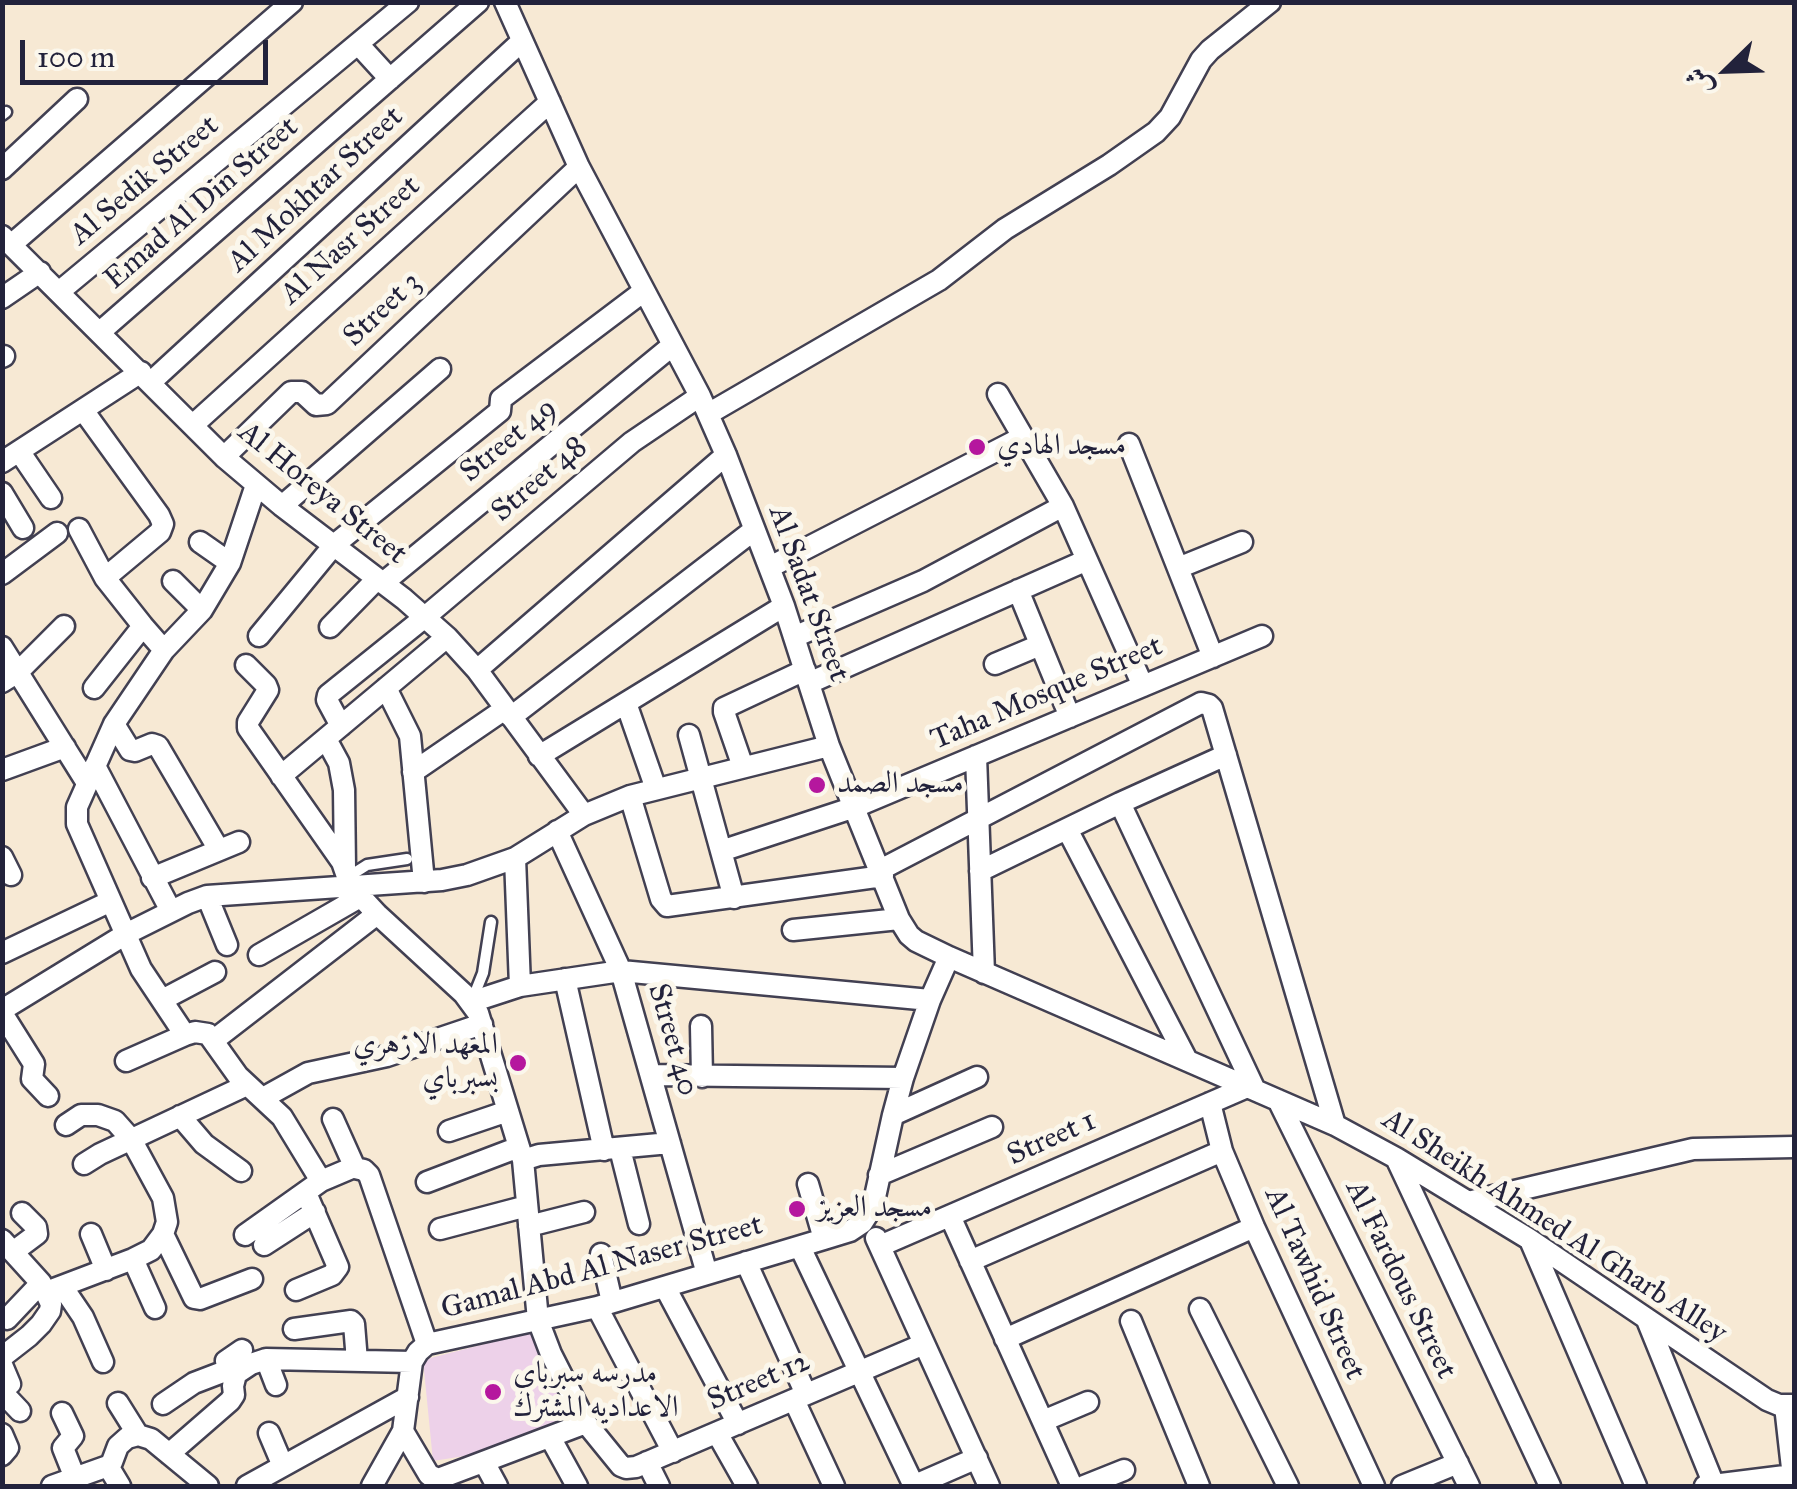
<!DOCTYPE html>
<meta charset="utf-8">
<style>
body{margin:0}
#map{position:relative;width:1797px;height:1489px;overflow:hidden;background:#f7e9d4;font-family:"IM FELL Great Primer",Amiri,serif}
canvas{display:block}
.frame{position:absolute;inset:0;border:5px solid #22223b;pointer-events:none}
.north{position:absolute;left:1677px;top:20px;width:100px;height:100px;-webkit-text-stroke:8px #fbf7ec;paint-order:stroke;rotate:247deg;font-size:28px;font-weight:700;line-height:40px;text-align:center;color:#22223b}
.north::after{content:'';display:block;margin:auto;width:35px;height:45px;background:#22223b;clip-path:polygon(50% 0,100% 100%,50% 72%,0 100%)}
.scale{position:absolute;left:20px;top:40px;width:248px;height:45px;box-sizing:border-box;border:5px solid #22223b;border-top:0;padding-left:12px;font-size:30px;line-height:35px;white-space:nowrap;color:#22223b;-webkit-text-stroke:8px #fbf7ec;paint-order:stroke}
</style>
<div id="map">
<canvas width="1797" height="1489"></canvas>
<div class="frame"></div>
<div class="north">ش</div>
<div class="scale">100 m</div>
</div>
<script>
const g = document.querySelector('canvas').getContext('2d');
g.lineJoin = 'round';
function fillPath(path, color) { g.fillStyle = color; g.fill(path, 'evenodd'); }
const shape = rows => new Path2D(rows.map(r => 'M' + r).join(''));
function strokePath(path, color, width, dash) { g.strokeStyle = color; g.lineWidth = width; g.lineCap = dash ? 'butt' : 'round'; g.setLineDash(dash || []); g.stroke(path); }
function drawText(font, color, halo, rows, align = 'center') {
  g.font = font + ' "IM FELL Great Primer",Amiri,serif'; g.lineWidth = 10; g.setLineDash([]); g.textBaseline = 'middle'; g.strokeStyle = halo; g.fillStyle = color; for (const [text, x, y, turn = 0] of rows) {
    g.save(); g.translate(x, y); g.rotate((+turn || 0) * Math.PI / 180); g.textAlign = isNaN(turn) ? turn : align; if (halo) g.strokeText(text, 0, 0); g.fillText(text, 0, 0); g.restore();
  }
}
const built = shape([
 [535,1331,575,1425,502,1450,433,1461,423,1360]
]);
const lane = shape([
 [2,115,6,112],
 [348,877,367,865,407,859],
 [473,998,483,973,491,922]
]);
const street = shape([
 [505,2,579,167,700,396,726,455,784,606,829,746,899,919,909,935,916,941,949,957,1335,1125,1396,1158,1529,1239,1767,1400,1779,1405,1794,1405],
 [358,44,390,79],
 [2,169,77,99],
 [2,236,224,457,282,506,404,599,447,637,477,670,584,815],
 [12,244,292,2],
 [60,291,408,2],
 [2,298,40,272],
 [100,332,478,2],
 [2,357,4,356],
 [151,382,522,41],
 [998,394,1063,506,1143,686],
 [83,410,159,515,163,524,160,532,105,578],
 [708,414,939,280,1005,229,1109,165,1156,132,1170,117,1201,60,1210,50,1270,2],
 [193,425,550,102],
 [1129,444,1213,657],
 [19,451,51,498],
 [224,457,291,392,302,392,316,405,327,404,579,167],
 [2,462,141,372],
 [2,493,23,528],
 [282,506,440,369],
 [79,529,105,578,143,626,164,650],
 [200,542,230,563],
 [770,567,1021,438],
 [1178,568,1242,542],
 [2,574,57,533],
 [173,581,202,610],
 [383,583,673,345],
 [1018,590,1070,717],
 [330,627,377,579],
 [259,636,334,545,500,411,501,399,644,291],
 [794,637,923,581,1063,506],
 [2,647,87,783],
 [995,664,1040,645],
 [246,665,266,685,268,690,248,722,248,728,342,862,350,885,377,914,464,994,478,1013,523,1160,538,1320,551,1354,586,1423,621,1466,626,1468,636,1467,924,1344],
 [477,670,726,455],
 [2,682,18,672,64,626],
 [809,683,1087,560],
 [94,688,143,626],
 [386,688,410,736,424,882],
 [626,703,656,789],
 [511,717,754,530],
 [114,724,130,750,135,751,152,744,158,746,219,850],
 [341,726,327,700,328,695,425,617,632,442,700,396],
 [689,735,734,898],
 [326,739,339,763,344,790,345,868],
 [539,756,784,606],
 [976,756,984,973],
 [95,766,171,911],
 [743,767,724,712,724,708,805,670],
 [2,770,65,747],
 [413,772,505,709],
 [281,776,447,637],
 [630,796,661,899,667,906,883,876],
 [1120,803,1255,1090],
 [1067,829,1187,1060],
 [557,831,621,971,707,1274],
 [721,851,855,807,1262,636],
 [2,857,11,875],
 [515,858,520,986],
 [880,870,1197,705,1201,703,1209,705,1212,708,1335,1125],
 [980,871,1120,803,1226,755],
 [152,878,239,842],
 [207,896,227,945],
 [793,930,899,919],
 [2,953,111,901],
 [259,955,360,897],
 [565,979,604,1150],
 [162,1000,215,972],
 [471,1002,520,986,621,971,930,1000],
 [2,1010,126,934,188,903,207,896,442,880,467,875,515,858,584,815,630,796,829,746],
 [2,1013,34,1064,32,1079,48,1096],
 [701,1026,702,1077],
 [185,1035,141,969,77,824,77,807,114,724,164,650,202,610,230,563,256,485],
 [214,1040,377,914],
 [126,1061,185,1035,195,1032,208,1034,238,1076,282,1117,321,1181],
 [651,1075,903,1078],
 [263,1098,308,1073,387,1056,482,1024],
 [1278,1100,1469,1486],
 [1210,1103,1222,1151,1254,1227,1374,1486],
 [893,1115,977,1077],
 [180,1116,204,1144,241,1171],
 [333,1119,355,1168,364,1170,369,1175,427,1344],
 [449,1131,508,1111],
 [620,1149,639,1224],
 [1396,1158,1550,1486],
 [523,1160,539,1155,670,1143],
 [84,1164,100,1154,247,1085],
 [879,1175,992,1127],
 [427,1182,519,1147],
 [808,1184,824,1239],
 [1468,1202,1693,1149,1794,1147],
 [950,1216,1072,1486],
 [529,1226,584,1212],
 [440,1229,527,1206],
 [91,1234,106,1270],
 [163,1234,194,1298,200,1299,252,1279],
 [245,1235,321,1181,354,1167],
 [876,1238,989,1486],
 [2,1240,41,1283,51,1304,50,1311,41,1324,29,1336,2,1357],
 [1530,1240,1636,1486],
 [264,1245,315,1212],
 [880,1246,1247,1087],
 [800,1247,914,1486],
 [13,1252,37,1234,36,1227,22,1213],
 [601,1254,612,1302],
 [133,1259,155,1308],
 [970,1261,1222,1151],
 [746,1262,806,1394],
 [62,1286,83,1317,103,1362],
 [665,1287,738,1424],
 [296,1290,332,1275,338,1267,306,1193],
 [46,1292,133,1259,151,1250,163,1234,167,1222,163,1198,131,1139,115,1121,98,1115,81,1115,66,1125],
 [597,1307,673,1452],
 [1200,1309,1288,1486],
 [7,1319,41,1283],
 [1647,1320,1714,1485],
 [1131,1321,1199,1486],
 [294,1329,351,1321,354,1324,357,1361],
 [1005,1339,1254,1227],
 [266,1359,276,1385],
 [2,1365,10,1384,2,1391],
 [234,1373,228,1370,226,1361,242,1350],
 [236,1374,251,1364,266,1359,412,1362],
 [2,1392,20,1411],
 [794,1400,834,1486],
 [118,1403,138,1435],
 [163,1404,194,1383,228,1370],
 [1785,1406,1794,1486],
 [62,1413,73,1436,63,1448,75,1478],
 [1043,1421,1088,1402],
 [403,1431,429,1475,438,1479,586,1423],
 [269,1433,283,1466],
 [717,1433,747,1486],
 [2,1434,8,1448,2,1455],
 [550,1437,577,1486],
 [169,1454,230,1401,234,1395,233,1386,236,1374],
 [484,1462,497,1486],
 [647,1462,659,1486],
 [108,1466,120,1486],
 [52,1486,108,1466,112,1462,118,1446,127,1438,138,1435,151,1439,208,1486],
 [247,1486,408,1397],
 [372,1486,403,1431,412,1362,418,1352,427,1344,597,1307,824,1239,850,1231,862,1223,873,1206,893,1115,903,1078,930,1000,949,957],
 [913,1486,977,1458],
 [1084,1486,1124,1470],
 [1402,1486,1458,1463],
 [1705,1486,1793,1475]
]);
const markers = [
 [977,447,10,"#b5179e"],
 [817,785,10,"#b5179e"],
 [518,1063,10,"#b5179e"],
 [797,1209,10,"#b5179e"],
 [493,1392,10,"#b5179e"]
];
const streetNames = [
 ["Al Sedik Street",145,181,-40],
 ["Al Mokhtar Street",316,190,-43],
 ["Emad Al Din Street",202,204,-41],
 ["Al Nasr Street",351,241,-42],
 ["Street 3",383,310,-43],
 ["Street 49",509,441,-39],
 ["Street 48",540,480,-40],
 ["Al Horeya Street",322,494,39],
 ["Al Sadat Street",808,594,70],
 ["Taha Mosque Street",1047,694,-23],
 ["Street 40",672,1040,74],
 ["Street 1",1052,1139,-24],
 ["Al Sheikh Ahmed Al Gharb Alley",1554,1227,33],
 ["Gamal Abd Al Naser Street",602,1268,-15],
 ["Al Fardous Street",1400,1280,64],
 ["Al Tawhid Street",1314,1284,66],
 ["Street 12",759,1382,-23]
];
const poiNames = [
 ["مسجد الهادي",997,447],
 ["مسجد الصمد",837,785],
 ["المعهد الازهري",498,1046,"right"],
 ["بسبرباي",498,1080,"right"],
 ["مسجد العزيز",817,1209],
 ["مدرسه سبرباي",513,1375],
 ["الاعداديه المشترك",513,1409]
];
fillPath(built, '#edd1e9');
strokePath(lane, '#424052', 15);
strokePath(street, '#424052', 25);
strokePath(lane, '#fff', 10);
strokePath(street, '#fff', 20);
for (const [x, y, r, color] of markers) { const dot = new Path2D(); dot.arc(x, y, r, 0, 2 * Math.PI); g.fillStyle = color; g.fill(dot); strokePath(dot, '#fbf7ec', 4); }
drawText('30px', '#22223b', '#fbf7ec', streetNames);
drawText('30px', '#22223b', '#fbf7ec', poiNames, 'left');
</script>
